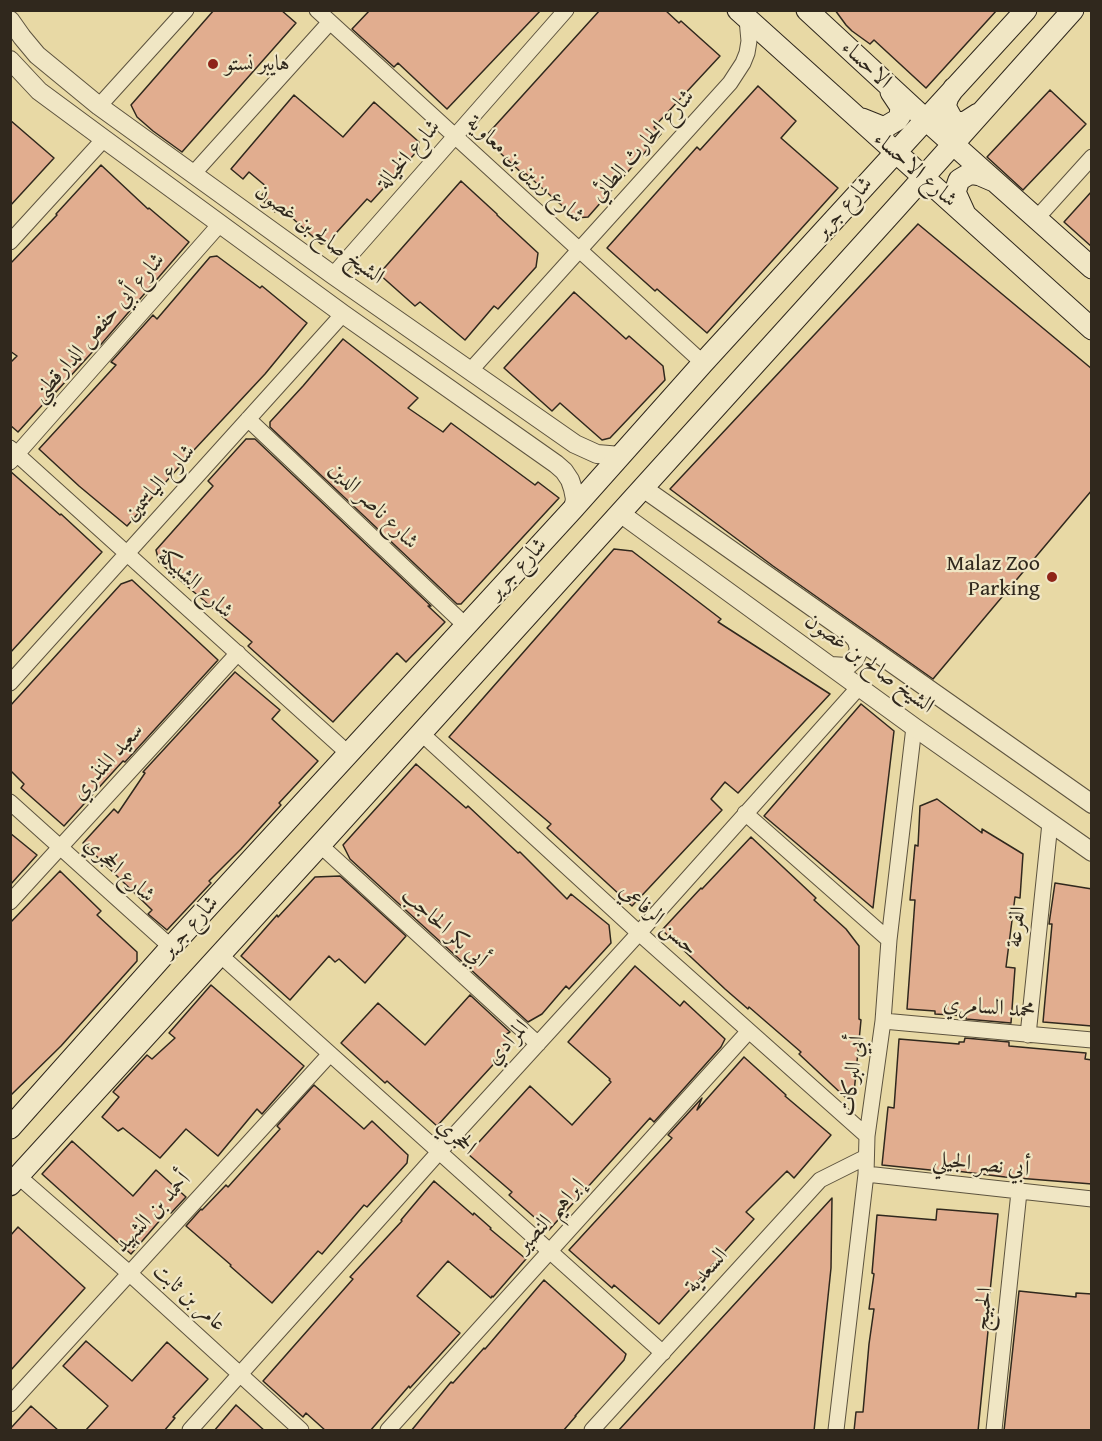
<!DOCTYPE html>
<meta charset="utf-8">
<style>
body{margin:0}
#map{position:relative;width:1102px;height:1441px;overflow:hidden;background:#e8d9a5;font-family:"Gentium Book Plus",serif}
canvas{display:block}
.frame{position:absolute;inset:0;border:12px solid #30281d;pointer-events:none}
</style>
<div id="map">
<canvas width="1102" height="1441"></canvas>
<div class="frame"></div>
</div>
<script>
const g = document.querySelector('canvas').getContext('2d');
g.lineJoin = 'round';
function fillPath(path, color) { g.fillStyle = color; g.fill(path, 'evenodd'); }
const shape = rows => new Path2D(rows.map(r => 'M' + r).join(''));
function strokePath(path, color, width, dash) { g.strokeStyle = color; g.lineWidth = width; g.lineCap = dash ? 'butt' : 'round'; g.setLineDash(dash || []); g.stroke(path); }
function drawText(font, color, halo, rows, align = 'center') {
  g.font = font + ' "Gentium Book Plus",Amiri,serif'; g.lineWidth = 4.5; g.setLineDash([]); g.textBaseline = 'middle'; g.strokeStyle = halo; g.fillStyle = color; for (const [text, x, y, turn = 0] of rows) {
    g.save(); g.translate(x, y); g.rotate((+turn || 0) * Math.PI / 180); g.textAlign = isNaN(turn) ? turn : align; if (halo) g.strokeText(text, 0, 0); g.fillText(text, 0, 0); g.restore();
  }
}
const building = shape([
 [214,10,281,10,296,23,182,152,153,131,137,117,131,105,214,10],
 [370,10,541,10,447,109,398,63,394,67,352,29,370,10],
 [600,10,665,10,679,23,681,21,720,56,654,127,661,134,588,217,576,218,525,173,524,175,484,138,600,10],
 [835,10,997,10,926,88,874,40,870,44,852,31,846,25,835,10],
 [758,86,796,121,781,138,838,188,707,333,657,289,655,291,607,248,697,147,700,150,758,86],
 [1050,90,1086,124,1023,190,987,157,1050,90],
 [294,95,343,137,374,102,419,142,419,149,371,202,367,199,327,243,321,244,280,207,275,212,264,202,267,199,262,195,268,188,249,172,243,179,231,169,294,95],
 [10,120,54,158,10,206,10,120],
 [101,165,148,209,149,208,189,242,97,349,96,348,56,392,55,391,18,432,10,425,10,363,17,356,10,351,10,264,57,215,56,214,101,165],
 [461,181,497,214,497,215,538,253,536,267,498,309,494,306,465,340,420,302,415,306,379,274,461,181],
 [1092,191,1092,247,1064,222,1092,191],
 [918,224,1092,369,1092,490,933,679,773,566,670,489,918,224],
 [217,256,260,288,262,286,307,323,265,374,194,450,127,526,79,486,39,449,116,365,111,362,153,315,157,319,210,257,217,256],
 [574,292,626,339,629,336,663,366,665,380,610,438,602,440,560,403,552,411,504,368,574,292],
 [343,339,418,398,408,408,443,432,451,423,535,485,538,482,559,498,461,604,457,604,270,427,270,422,303,386,343,339],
 [246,439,255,439,431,606,428,606,445,622,406,662,397,653,333,722,248,646,252,642,159,562,156,550,213,486,208,481,246,439],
 [10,471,60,515,61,514,102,552,10,653,10,471],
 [614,549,632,551,721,619,718,622,830,694,738,793,725,782,711,799,722,810,632,906,547,828,551,824,449,737,614,549],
 [132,580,218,660,125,762,123,761,64,826,21,788,24,784,10,770,10,706,121,584,132,580],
 [235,672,280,710,272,719,318,761,279,803,281,805,241,849,209,881,211,883,167,930,148,914,152,910,83,843,114,809,118,813,145,773,143,772,235,672],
 [861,704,894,731,873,908,764,816,861,704],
 [416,764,466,808,468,806,518,853,520,852,567,899,571,894,609,925,611,943,569,989,566,986,542,1014,528,1022,350,859,343,845,416,764],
 [937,799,982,833,982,829,1023,854,1020,898,1015,897,1006,967,1015,968,1011,1023,966,1019,966,1016,935,1014,935,1011,907,1009,915,900,910,900,915,845,918,846,920,806,937,799],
 [10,833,37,855,10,885,10,833],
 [751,837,816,898,814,900,846,929,859,946,859,1019,861,1020,854,1093,845,1097,799,1054,801,1052,749,1007,748,1009,725,989,662,930,701,888,702,889,751,837],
 [60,871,101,911,97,915,137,952,137,961,61,1046,10,1096,10,923,60,871],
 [340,876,406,936,365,983,339,959,335,962,329,956,290,1000,241,956,277,915,278,917,315,877,340,876],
 [1055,883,1092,889,1092,1026,1043,1022,1052,924,1049,924,1055,883],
 [635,966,680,1006,684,1001,725,1039,721,1047,654,1122,650,1118,549,1230,509,1195,512,1192,468,1154,530,1086,572,1125,611,1082,609,1080,610,1079,568,1042,635,966],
 [211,985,304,1066,262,1114,257,1109,218,1156,186,1129,160,1158,123,1128,118,1131,102,1117,119,1097,113,1092,147,1055,152,1059,175,1038,169,1033,211,985],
 [470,995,510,1032,503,1036,512,1044,437,1126,387,1081,385,1083,341,1043,378,1003,425,1045,470,995],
 [965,1038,1009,1042,1009,1046,1086,1053,1085,1059,1092,1060,1092,1184,1005,1177,940,1169,940,1171,882,1165,888,1107,894,1108,899,1039,959,1044,959,1042,964,1042,965,1038],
 [744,1057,786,1095,785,1096,831,1135,794,1178,787,1171,746,1212,754,1219,659,1324,614,1285,612,1288,569,1250,672,1138,668,1135,702,1098,697,1110,744,1057],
 [314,1085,364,1129,372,1121,408,1155,407,1163,367,1207,364,1205,322,1254,318,1251,272,1303,230,1266,231,1265,186,1226,201,1209,202,1210,226,1185,228,1187,280,1129,277,1126,314,1085],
 [72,1141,133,1196,156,1170,186,1197,171,1213,168,1211,131,1254,42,1174,72,1141],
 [434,1181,473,1215,474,1213,491,1228,490,1229,526,1259,493,1297,492,1296,491,1298,448,1261,417,1296,460,1333,410,1388,409,1386,370,1431,326,1431,306,1413,303,1417,263,1381,353,1279,350,1277,402,1221,401,1220,434,1181],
 [832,1198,831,1268,814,1431,618,1431,832,1198],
 [937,1209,998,1214,987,1321,989,1321,978,1431,854,1431,856,1412,863,1412,869,1344,874,1309,869,1309,874,1274,872,1273,877,1215,936,1220,937,1209],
 [18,1227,85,1288,10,1371,10,1236,18,1227],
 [544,1280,626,1354,624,1360,575,1416,576,1416,563,1431,411,1431,451,1382,453,1383,484,1348,485,1349,544,1280],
 [1019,1291,1076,1297,1076,1293,1092,1294,1092,1431,1004,1431,1019,1291],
 [86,1341,132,1381,167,1342,208,1379,173,1417,175,1418,164,1431,85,1431,108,1406,63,1366,86,1341],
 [236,1405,265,1431,214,1431,236,1405],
 [31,1406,59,1431,10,1431,10,1429,31,1406]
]);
const minor = shape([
 [317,10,703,363],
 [99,106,186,10],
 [193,174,330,22],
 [1036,219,1092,157],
 [10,242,104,139],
 [333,275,566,10],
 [470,371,730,83,743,63,747,53,749,41,747,19],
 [248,419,466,626],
 [10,448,349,754],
 [10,462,220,224],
 [10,683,343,314],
 [421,733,639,933,867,1136],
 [10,802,171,947],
 [745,813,889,940],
 [320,845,538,1044],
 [10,902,238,653],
 [219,954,663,1353],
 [883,1021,1092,1040],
 [1028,1035,1050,823],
 [866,1174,1092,1199],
 [18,1176,129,1273,301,1430],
 [10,1404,330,1054],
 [190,1430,439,1152,639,933,859,687],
 [388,1430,748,1032],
 [592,1430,820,1180,866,1157],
 [836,1430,866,1174,867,1136,883,1021,889,940,914,727],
 [994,1430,1019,1192]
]);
const tertiary = shape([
 [10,20,22,37,37,55,99,106,333,275,575,444,597,454,621,456],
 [10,60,39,91,104,139,343,314,556,464,564,471,570,480,573,489,575,499,573,509],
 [643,488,1092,804],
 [620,513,914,727,1092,852],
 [831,666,846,667,855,659,859,650,858,645,857,641,853,636]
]);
const secondary = shape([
 [738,10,1092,329],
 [807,10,925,119,1092,268],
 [954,88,948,97,946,103,946,108,952,119,956,122,964,123,978,114],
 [862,119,882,127,887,126,897,120,900,116,901,107,891,92],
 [965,214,955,192,959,180,969,174,974,174,980,175,994,181],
 [10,1128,171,947,573,509,703,363,1026,10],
 [10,1185,320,845,896,208,1073,10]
]);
const markers = [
 [213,64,6,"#8f2418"],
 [1052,577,6,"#8f2418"]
];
const poiNames = [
 ["هايبر نستو",225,64],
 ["Malaz Zoo",1040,564,"right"],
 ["Parking",1040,589,"right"]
];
const streetNames = [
 ["الاحساء",866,65,43],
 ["شارع الحارث الطائي",643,146,-48],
 ["شارع الخيالة",409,155,-49],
 ["شارع رزين بن معاوية",525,170,42],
 ["شارع الاحساء",915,170,41],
 ["شارع جرير",844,208,-48],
 ["الشيخ صالح بن غصون",319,235,36],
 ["شارع أبي حفص الدارقطني",99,328,-49],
 ["شارع الياسمين",160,483,-48],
 ["شارع ناصر الدين",373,506,44],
 ["شارع جرير",518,569,-47],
 ["شارع الشبيكة",195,584,42],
 ["الشيخ صالح بن غصون",869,664,36],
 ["سعيد المنذري",108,762,-48],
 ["شارع الحجري",119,870,42],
 ["حسن الرفاعي",658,920,42],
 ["شارع جرير",190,927,-48],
 ["الفرعة",1017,927,-84],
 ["أبي بكر الحاجب",444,928,42],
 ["محمد السامري",989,1008,5],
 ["المرادي",508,1043,-48],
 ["أبي البركات",853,1076,-82],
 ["الحجري",456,1137,42],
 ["أبي نصر الجيلي",981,1165,6],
 ["أحمد بن الشهيد",153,1213,-47],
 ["إبراهيم النصير",551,1216,-48],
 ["السعدية",707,1271,-48],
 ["عامر بن ثابت",189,1298,42],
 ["الحبيج",984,1309,-84]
];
fillPath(building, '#e1ad8f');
strokePath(building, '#30281d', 1.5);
strokePath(minor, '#5e543f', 17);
strokePath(tertiary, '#5e543f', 20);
strokePath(secondary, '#30281d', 23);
strokePath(minor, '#f0e6c4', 15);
strokePath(tertiary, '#f0e6c4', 18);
strokePath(secondary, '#f0e6c4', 21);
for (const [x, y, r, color] of markers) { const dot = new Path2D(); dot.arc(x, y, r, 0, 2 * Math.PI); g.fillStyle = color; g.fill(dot); strokePath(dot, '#f0e6c4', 2); }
drawText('22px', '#30281d', '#f0e6c4', poiNames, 'left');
drawText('22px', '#30281d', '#f0e6c4', streetNames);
</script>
